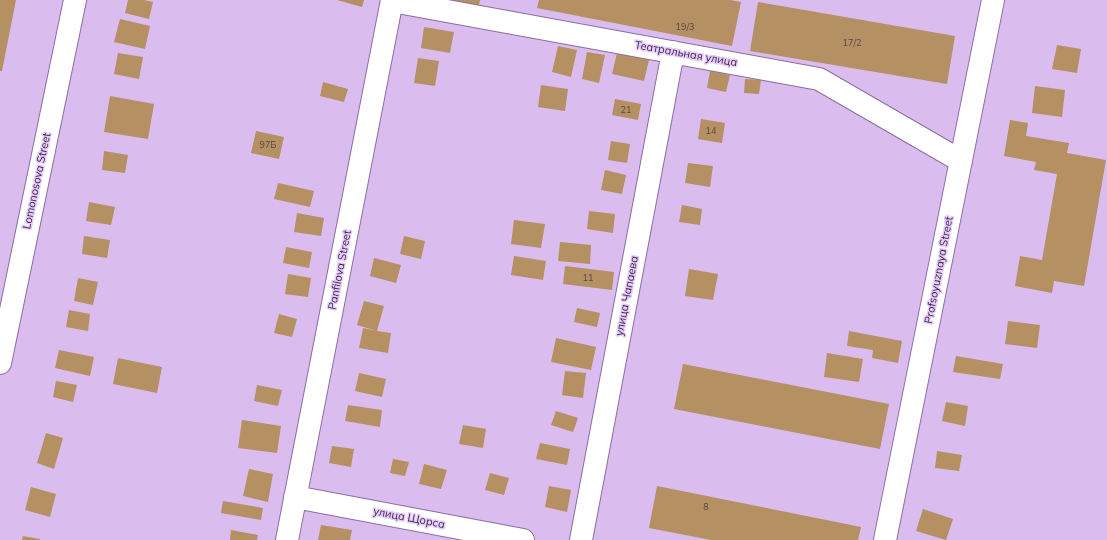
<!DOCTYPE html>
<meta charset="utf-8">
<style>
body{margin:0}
canvas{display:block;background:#dabcee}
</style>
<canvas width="1107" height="540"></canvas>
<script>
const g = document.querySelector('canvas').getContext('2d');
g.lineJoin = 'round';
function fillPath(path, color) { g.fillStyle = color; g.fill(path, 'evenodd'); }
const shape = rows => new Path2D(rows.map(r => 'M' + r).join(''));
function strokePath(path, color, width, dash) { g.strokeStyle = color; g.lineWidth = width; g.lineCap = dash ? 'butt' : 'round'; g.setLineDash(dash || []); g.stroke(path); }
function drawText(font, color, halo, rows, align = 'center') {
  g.font = font + ' Mulish,sans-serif'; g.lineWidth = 3; g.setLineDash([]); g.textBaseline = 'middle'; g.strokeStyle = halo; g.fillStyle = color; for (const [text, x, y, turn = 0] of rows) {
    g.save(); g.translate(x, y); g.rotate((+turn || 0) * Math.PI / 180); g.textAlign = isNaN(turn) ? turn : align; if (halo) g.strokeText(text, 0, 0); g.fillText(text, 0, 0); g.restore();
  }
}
const building = shape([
 [0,0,16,0,2,71,0,71],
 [128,0,144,0,153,2,149,19,125,13],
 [337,0,364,0,362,7],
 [441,0,480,0,477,13],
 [539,0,730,0,741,2,732,46,537,8],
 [758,2,955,36,947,84,750,51],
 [120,19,150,26,145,49,114,42],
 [424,27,454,32,450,53,421,48],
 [1057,45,1081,49,1077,73,1052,69],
 [558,46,577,50,571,77,552,72],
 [587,52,605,55,599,83,582,79],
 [118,53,143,57,139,79,114,74],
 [617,53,649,60,644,81,612,74],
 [418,58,439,61,435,86,414,83],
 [710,71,730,75,726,92,707,88],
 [745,79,761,80,759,94,744,93],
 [323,82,348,89,344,102,320,96],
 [541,85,568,89,565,111,538,107],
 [1035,86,1065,90,1062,117,1032,113],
 [110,96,154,104,148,139,104,132],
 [615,99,641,104,638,120,612,115],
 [701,119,725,123,722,143,698,139],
 [1010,120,1028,123,1026,136,1069,143,1067,153,1106,160,1084,286,1054,281,1052,293,1015,286,1020,256,1042,260,1057,174,1034,170,1036,162,1004,156],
 [256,131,284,137,279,159,251,153],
 [611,141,630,144,627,163,608,160],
 [104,151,128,155,125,173,102,170],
 [688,163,713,166,710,187,685,183],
 [605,170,626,175,622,194,601,190],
 [278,183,314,191,310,207,274,199],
 [89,202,115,207,111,225,86,221],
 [682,205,702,209,700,225,679,222],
 [589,211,615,214,613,233,587,229],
 [297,213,324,218,321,236,294,232],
 [514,220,545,224,541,248,511,244],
 [84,236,110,240,107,258,82,254],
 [404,236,425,241,421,259,400,254],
 [560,242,591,245,590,264,558,261],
 [286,247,312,252,309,268,283,263],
 [514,256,546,261,543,280,511,275],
 [374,258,401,265,396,283,370,276],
 [565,266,614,272,612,290,563,284],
 [689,269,718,274,713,300,685,296],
 [288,274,311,278,308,297,285,294],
 [78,278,98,282,93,305,74,301],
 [364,301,384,306,377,331,391,333,388,353,359,348,363,328,377,331,357,325],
 [577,308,600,313,597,327,574,322],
 [69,310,90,314,88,331,66,327],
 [279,314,297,319,292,337,274,333],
 [1008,321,1040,325,1037,348,1005,344],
 [849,331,902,341,898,363,872,358,873,350,847,346],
 [556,338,596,347,591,370,551,362],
 [59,350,94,357,90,376,55,368],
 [827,353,863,359,859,382,824,377],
 [956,356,1003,364,1000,379,953,372],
 [118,358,162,367,157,393,113,384],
 [683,364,889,404,880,449,674,409],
 [565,371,586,373,583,398,562,395],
 [359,373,386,379,382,397,355,391],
 [56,381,77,385,73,402,53,397],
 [257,385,282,390,278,406,254,401],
 [946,402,968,406,965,426,942,421],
 [348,405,382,410,380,427,345,421],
 [556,411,578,418,573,432,551,425],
 [242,420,281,426,277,453,238,448],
 [463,425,486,429,483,448,459,444],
 [46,433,63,438,54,469,37,463],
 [540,443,570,449,567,465,536,459],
 [332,446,354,449,351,467,329,463],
 [937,451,962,455,959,471,935,468],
 [393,459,409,462,405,476,390,473],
 [424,464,447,470,441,489,419,484],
 [249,469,273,474,268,502,243,496],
 [490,473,509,478,504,495,485,490],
 [549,486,571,490,567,512,545,507],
 [657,486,861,527,858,540,711,540,649,528],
 [31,487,56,494,50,517,25,510],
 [223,501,263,508,261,520,221,513],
 [923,509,953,519,946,540,916,531],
 [321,525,352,530,350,540,318,540],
 [231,530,258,535,257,540,230,540],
 [23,536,40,539,40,540,22,540]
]);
const street = shape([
 [392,1,819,79,961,161],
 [295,497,523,540],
 [287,540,392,0],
 [581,540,673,52],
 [885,540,993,0]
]);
const secondary = shape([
 [0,363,75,0]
]);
const numberNames = [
 ["19/3",685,27],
 ["17/2",852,43],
 ["21",626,110],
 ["14",711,131],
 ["97Б",268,145],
 ["11",588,278],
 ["8",706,507]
];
const streetNames = [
 ["Театральная улица",686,54,10],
 ["Lomonosova Street",37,181,-78],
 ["Panfilova Street",340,270,-79],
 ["Profsoyuznaya Street",939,270,-79],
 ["улица Чапаева",627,296,-79],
 ["улица Щорса",409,518,11]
];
fillPath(building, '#b59062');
strokePath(street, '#8b6f9d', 24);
strokePath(secondary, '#8b6f9d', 24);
strokePath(street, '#fff', 22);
strokePath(secondary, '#fff', 22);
drawText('9px', '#564448', null, numberNames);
drawText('11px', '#372b3f', '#e7c9fc', streetNames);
</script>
